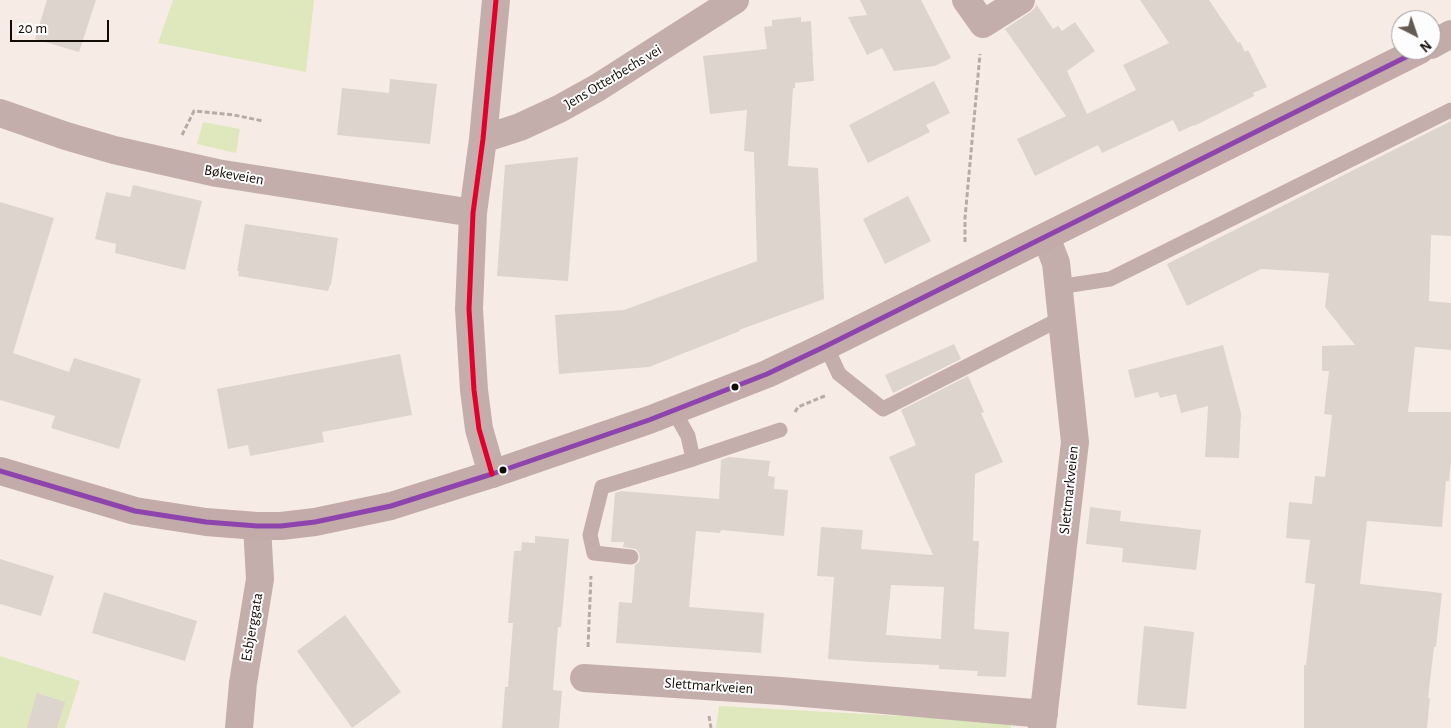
<!DOCTYPE html>
<meta charset="utf-8">
<style>
body{margin:0}
#map{position:relative;width:1451px;height:728px;overflow:hidden;background:#f7ece5;font-family:"Alegreya Sans",sans-serif}
canvas{display:block}
.north{position:absolute;left:1391px;top:10px;width:50px;height:50px;box-sizing:border-box;background:#fdfdfd;border:1px solid #9f9d9a;border-radius:50%;rotate:139deg;font-size:14px;font-weight:700;line-height:20px;text-align:center;color:#130c06}
.north::after{content:'';display:block;margin:auto;width:18px;height:22px;background:#635a54;clip-path:polygon(50% 0,100% 100%,50% 72%,0 100%)}
.scale{position:absolute;left:10px;top:20px;width:99px;height:22px;box-sizing:border-box;border:2px solid #130c06;border-top:0;padding-left:6px;font-size:15px;line-height:18px;white-space:nowrap;color:#130c06;-webkit-text-stroke:4px #fdfdfd;paint-order:stroke}
</style>
<div id="map">
<canvas width="1451" height="728"></canvas>
<div class="north">N</div>
<div class="scale">20 m</div>
</div>
<script>
const g = document.querySelector('canvas').getContext('2d');
g.lineJoin = 'round';
function fillPath(path, color) { g.fillStyle = color; g.fill(path, 'evenodd'); }
const shape = rows => new Path2D(rows.map(r => 'M' + r).join(''));
function strokePath(path, color, width, dash) { g.strokeStyle = color; g.lineWidth = width; g.lineCap = dash ? 'butt' : 'round'; g.setLineDash(dash || []); g.stroke(path); }
function drawText(font, color, halo, rows, align = 'center') {
  g.font = font + ' "Alegreya Sans",sans-serif'; g.lineWidth = 4; g.setLineDash([]); g.textBaseline = 'middle'; g.strokeStyle = halo; g.fillStyle = color; for (const [text, x, y, turn = 0] of rows) {
    g.save(); g.translate(x, y); g.rotate((+turn || 0) * Math.PI / 180); g.textAlign = isNaN(turn) ? turn : align; if (halo) g.strokeText(text, 0, 0); g.fillText(text, 0, 0); g.restore();
  }
}
const green = shape([
 [173,0,314,0,306,72,158,43],
 [203,122,240,129,236,153,197,144],
 [0,656,80,681,65,728,0,728],
 [719,706,1011,722,1011,728,716,728]
]);
const building = shape([
 [47,0,96,0,79,52,35,39],
 [860,0,921,0,951,58,935,66,894,71,882,48,867,55,848,17,867,15],
 [1140,0,1209,0,1238,43,1240,42,1245,52,1248,50,1267,87,1253,93,1254,96,1194,126,1194,125,1179,132,1173,120,1102,153,1098,145,1035,176,1017,139,1066,116,1005,29,1029,13,1035,8,1036,4,1053,29,1058,26,1062,31,1075,22,1095,51,1067,71,1087,114,1136,90,1123,65,1169,43],
 [801,17,801,22,811,21,814,81,795,83,795,88,793,88,788,166,818,168,824,299,739,330,740,331,649,367,559,374,555,315,624,310,757,261,754,152,744,151,747,110,710,114,703,56,767,49,764,27,772,26,772,20],
 [390,79,437,84,430,144,337,135,342,88,389,93],
 [934,81,950,113,926,125,930,132,868,163,849,125],
 [1451,121,1451,236,1431,235,1429,301,1451,303,1451,350,1415,347,1408,412,1451,412,1451,461,1449,481,1446,481,1442,527,1367,521,1360,584,1442,593,1436,647,1434,647,1428,698,1430,698,1427,728,1304,728,1304,665,1306,665,1315,584,1305,583,1310,540,1286,538,1289,502,1312,504,1315,476,1325,477,1332,415,1324,414,1329,371,1322,371,1322,346,1355,345,1325,307,1329,273,1261,269,1187,306,1167,264],
 [578,157,568,281,497,276,505,165],
 [133,185,202,201,185,270,115,253,116,244,95,239,106,192,130,197],
 [908,196,931,241,885,264,863,219],
 [0,202,54,218,13,353,69,372,74,358,141,379,119,449,51,428,55,416,0,400],
 [245,224,338,238,331,285,330,285,328,291,238,276,239,271,237,271],
 [954,344,961,359,893,393,885,375],
 [1223,345,1241,413,1239,458,1205,457,1208,406,1181,413,1176,394,1160,398,1158,392,1135,398,1128,370],
 [400,354,412,415,322,432,324,442,250,456,248,445,228,449,217,389],
 [968,376,984,412,981,413,1003,462,975,474,973,541,979,541,974,629,1009,632,1006,677,977,676,978,671,939,669,939,665,870,662,828,659,834,577,817,576,821,527,863,530,861,549,933,555,889,457,916,445,901,410],
 [891,585,944,587,941,639,886,635],
 [729,457,770,461,768,476,775,477,774,489,788,490,784,536,721,530,720,533,696,531,689,607,764,613,761,653,616,643,619,602,632,603,635,565,639,562,640,558,639,553,636,549,623,547,624,542,611,542,615,493,621,491,719,499,721,460],
 [1090,507,1121,511,1120,521,1201,530,1196,570,1122,562,1123,548,1086,544],
 [535,536,569,539,561,627,558,627,553,690,562,691,559,728,502,728,505,687,508,687,513,623,508,623,514,551,521,551,522,542,535,543],
 [0,559,54,576,41,616,0,604],
 [104,592,197,621,185,661,92,633],
 [345,615,401,692,352,728,297,651],
 [1144,626,1194,632,1186,709,1137,705],
 [37,693,65,702,57,728,27,728]
]);
const path = shape([
 [182,135,194,111,234,115,263,121],
 [965,242,965,218,980,54],
 [795,412,798,407,827,395],
 [588,647,591,576],
 [709,716,711,728]
]);
const service = shape([
 [1058,287,1110,279,1451,110],
 [826,346,839,374,883,409,1062,318],
 [674,411,688,436,693,459],
 [631,557,594,553,590,535,602,487,693,459,780,430]
]);
const minor = shape([
 [966,0,983,24,1021,0],
 [0,113,66,136,114,150,217,173,473,213],
 [483,139,520,127,559,109,597,88,735,0],
 [492,474,479,429,474,390,469,309,473,213,483,139,496,0],
 [584,678,781,691,1044,714],
 [239,728,243,683,260,579,257,526],
 [1042,728,1075,442,1056,263,1046,237]
]);
const secondary = shape([
 [1431,45,1451,34],
 [0,471,135,511,206,522,257,526,281,526,315,522,391,506,492,474,649,420,767,374,826,346,1420,50]
]);
const bus1 = shape([
 [0,471,135,511,206,522,257,526,281,526,315,522,391,506,492,474,649,420,767,374,826,346,1420,50]
]);
const bus2 = shape([
 [492,474,479,429,474,390,469,309,473,213,483,139,496,0]
]);
const markers = [
 [735,387,4.5,"#130c06"],
 [503,470,4.5,"#130c06"]
];
const streetNames = [
 ["Jens Otterbechs vei",613,77,-31],
 ["Bøkeveien",234,175,10],
 ["Slettmarkveien",1069,490,-84],
 ["Esbjerggata",252,627,-80],
 ["Slettmarkveien",709,686,4]
];
fillPath(green, '#dee8bc');
fillPath(building, '#ddd4ce');
strokePath(path, '#b9aaa7', 3, [5, 2.5]);
strokePath(service, '#c4aeab', 15);
strokePath(minor, '#c4aeab', 28);
strokePath(secondary, '#c3aba9', 28);
strokePath(bus1, '#8e44ad', 5);
strokePath(bus2, '#e4002b', 5);
for (const [x, y, r, color] of markers) { const dot = new Path2D(); dot.arc(x, y, r, 0, 2 * Math.PI); g.fillStyle = color; g.fill(dot); strokePath(dot, '#fdfdfd', 2); }
drawText('15px', '#130c06', '#fdfdfd', streetNames);
</script>
